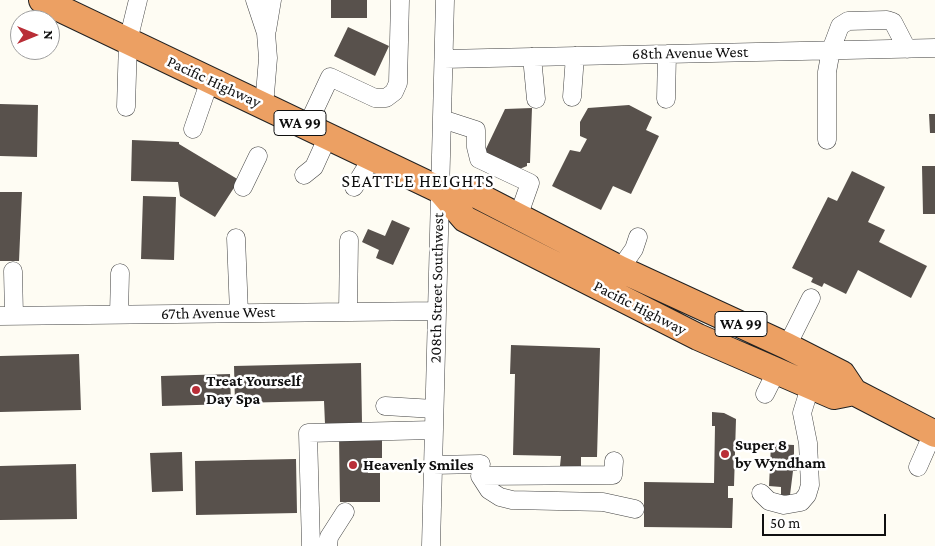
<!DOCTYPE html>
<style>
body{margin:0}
#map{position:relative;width:935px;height:546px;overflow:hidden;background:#fefcf3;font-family:"Crimson Pro",serif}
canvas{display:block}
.north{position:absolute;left:10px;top:10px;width:50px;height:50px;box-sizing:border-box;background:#fff;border:1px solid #9f9f9f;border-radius:50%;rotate:90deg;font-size:14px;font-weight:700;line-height:20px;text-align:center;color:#101010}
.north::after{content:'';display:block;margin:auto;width:18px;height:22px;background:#b92e37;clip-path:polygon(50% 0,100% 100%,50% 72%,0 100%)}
.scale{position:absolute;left:762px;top:514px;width:124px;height:22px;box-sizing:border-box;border:2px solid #101010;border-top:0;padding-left:6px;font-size:15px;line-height:18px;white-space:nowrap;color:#101010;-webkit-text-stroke:4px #fff;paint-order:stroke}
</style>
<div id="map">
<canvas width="935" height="546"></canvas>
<div class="north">N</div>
<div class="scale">50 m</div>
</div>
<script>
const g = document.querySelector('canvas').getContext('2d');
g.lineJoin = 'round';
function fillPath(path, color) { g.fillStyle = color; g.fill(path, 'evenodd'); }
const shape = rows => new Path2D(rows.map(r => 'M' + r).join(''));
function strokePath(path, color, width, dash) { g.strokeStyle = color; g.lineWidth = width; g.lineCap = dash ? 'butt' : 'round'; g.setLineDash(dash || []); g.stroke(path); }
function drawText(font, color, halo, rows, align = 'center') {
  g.font = font + ' "Crimson Pro",serif'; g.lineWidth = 5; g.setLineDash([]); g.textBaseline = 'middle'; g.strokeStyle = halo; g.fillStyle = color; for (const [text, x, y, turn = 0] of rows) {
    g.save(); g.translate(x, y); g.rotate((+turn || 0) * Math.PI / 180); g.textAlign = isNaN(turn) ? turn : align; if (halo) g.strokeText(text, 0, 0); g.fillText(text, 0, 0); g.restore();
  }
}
const building = shape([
 [331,0,367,0,367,18,331,18],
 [348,27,389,46,375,76,334,56],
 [0,104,38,105,37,157,0,156],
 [629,105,652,117,646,130,659,136,631,194,613,186,601,210,552,186,570,150,580,152,587,139,580,136,580,122,588,108],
 [532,108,530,163,527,163,527,166,517,170,484,153,505,109],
 [929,114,935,114,935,133,930,133],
 [132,140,179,142,179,144,239,180,215,217,180,196,178,182,131,181],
 [922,166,935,166,935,214,923,214],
 [852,171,885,187,868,222,885,230,879,242,927,266,911,298,858,270,846,294,824,283,822,287,811,282,813,278,792,268,828,197,837,201],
 [0,192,22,192,19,261,0,261],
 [143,196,176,197,174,260,141,259],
 [392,220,410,228,393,265,376,258,379,250,362,242,368,229,385,236],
 [511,345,600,348,597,457,581,457,581,466,560,466,561,456,513,455,515,374,510,374],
 [79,354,81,410,0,412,0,356],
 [361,363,362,423,325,424,324,401,235,403,234,366],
 [230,374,231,404,162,406,161,376],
 [712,412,724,413,736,419,734,486,728,486,728,498,733,498,732,528,644,527,644,482,714,483,715,426,712,426],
 [339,436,382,436,382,458,367,458,368,473,380,473,380,502,340,502],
 [771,444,794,445,794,455,798,455,797,471,793,471,790,495,781,495,781,487,769,486],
 [182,452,183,491,152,492,150,453],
 [296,459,297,513,196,515,195,461],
 [76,464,77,519,0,520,0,466]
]);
const minor = shape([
 [255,0,266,33,268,58,264,106],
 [267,30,272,0],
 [532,57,536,99],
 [444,59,935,48],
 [572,97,575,56],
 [666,99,667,54],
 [126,107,128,41,138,0],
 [442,119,476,130,476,147,479,159,530,183,518,217],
 [307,126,330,77,375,98,386,98,394,92,398,83,400,0],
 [193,129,210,80],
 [827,140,827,72,831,50,840,26,848,21,887,20,893,22,907,49],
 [304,175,314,167,328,136],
 [243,187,258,156],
 [354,187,372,158],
 [236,238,239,313],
 [620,269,634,249,638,237],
 [13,271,14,315],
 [348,312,349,240],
 [119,314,120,273],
 [0,316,437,311],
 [787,346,811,298],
 [765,394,776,372],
 [385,406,434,409],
 [614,461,613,475,480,476,489,490,500,497,512,500,603,502,635,509],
 [433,465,481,464],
 [918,467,933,433],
 [761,493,769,501,784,505,801,502,807,495,810,485,808,443,802,413,810,387],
 [311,546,308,433,434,430],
 [328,546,329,537,345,512],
 [431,546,445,0]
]);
const highway = shape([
 [42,0,440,190,465,219,698,337,834,396,854,392],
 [440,190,465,189,620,269,787,346,842,374,854,392,935,434]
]);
const markers = [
 [196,390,5,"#b92e37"],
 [725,454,5,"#b92e37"],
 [353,465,5,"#b92e37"]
];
const shields = [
 [300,123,52],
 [741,324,52]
];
const shieldNames = [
 ["WA 99",300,123],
 ["WA 99",741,324]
];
const streetNames = [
 ["68th Avenue West",690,53,-1],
 ["Pacific Highway",214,82,25],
 ["208th Street Southwest",437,288,-89],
 ["Pacific Highway",640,308,27],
 ["67th Avenue West",218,313,-1]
];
const poiNames = [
 ["Treat Yourself",206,381],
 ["Day Spa",206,399],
 ["Super 8",735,445],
 ["by Wyndham",735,463],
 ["Heavenly Smiles",363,465]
];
const neighbourhoodNames = [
 ["SEATTLE HEIGHTS",418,181]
];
fillPath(building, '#58514c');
strokePath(minor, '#434343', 19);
strokePath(highway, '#212121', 28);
strokePath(minor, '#fff', 18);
strokePath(highway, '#eca063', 26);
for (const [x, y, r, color] of markers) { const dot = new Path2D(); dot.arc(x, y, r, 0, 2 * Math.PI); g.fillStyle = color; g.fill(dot); strokePath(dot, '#fff', 2); }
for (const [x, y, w] of shields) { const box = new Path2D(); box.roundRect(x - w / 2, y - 12.5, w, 25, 4); g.fillStyle = '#fff'; g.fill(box); strokePath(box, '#101010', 1); }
drawText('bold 15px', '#101010', null, shieldNames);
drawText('16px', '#101010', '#fff', streetNames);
drawText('bold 16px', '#101010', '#fff', poiNames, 'left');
g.letterSpacing = '1px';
drawText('18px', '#101010', '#fff', neighbourhoodNames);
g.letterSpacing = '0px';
</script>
